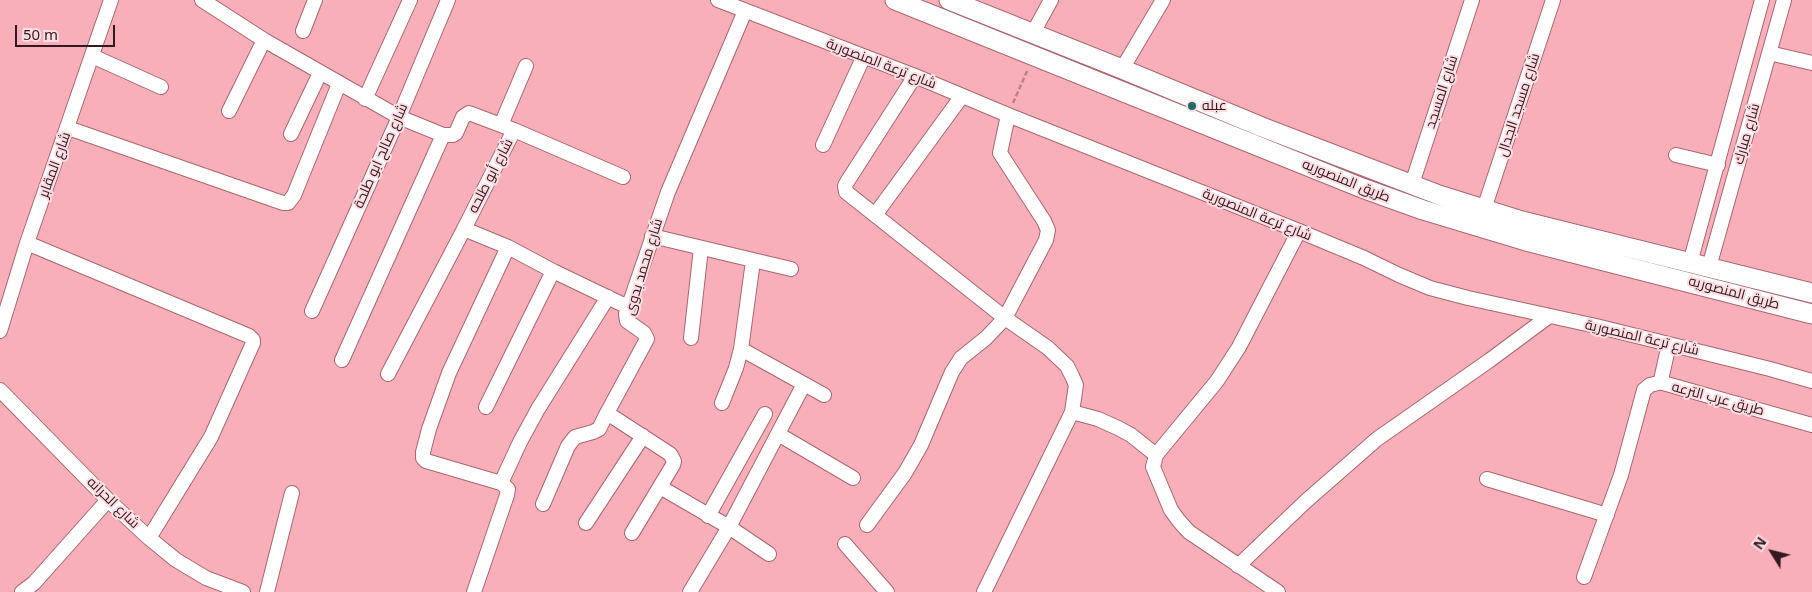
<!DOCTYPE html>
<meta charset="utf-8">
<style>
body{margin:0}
#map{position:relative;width:1812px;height:592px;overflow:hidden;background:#f8afb9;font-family:"Noto Sans",sans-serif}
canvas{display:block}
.north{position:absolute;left:1747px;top:527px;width:50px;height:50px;-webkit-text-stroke:4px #fcdde1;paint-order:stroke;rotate:306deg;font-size:14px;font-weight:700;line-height:20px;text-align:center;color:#33181d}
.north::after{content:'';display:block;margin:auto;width:18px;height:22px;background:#33181d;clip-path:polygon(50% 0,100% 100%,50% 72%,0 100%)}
.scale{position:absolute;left:15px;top:25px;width:100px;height:22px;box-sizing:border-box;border:2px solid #33181d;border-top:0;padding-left:6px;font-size:15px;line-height:18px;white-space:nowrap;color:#33181d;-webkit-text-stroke:4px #fcdde1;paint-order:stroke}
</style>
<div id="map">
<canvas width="1812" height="592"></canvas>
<div class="north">N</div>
<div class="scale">50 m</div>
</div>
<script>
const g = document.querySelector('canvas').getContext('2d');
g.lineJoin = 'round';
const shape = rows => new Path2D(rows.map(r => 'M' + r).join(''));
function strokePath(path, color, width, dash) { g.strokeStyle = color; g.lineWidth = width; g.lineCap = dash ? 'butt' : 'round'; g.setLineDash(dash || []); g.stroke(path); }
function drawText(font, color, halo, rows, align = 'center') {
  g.font = font + ' "Noto Sans",Cairo,sans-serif'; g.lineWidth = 4; g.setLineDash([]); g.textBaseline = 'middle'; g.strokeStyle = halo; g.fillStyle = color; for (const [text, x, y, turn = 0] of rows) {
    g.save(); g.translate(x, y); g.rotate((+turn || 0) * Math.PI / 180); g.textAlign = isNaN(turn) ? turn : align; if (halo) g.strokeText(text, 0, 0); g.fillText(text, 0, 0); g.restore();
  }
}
const path = shape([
 [1013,103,1028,69]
]);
const minor = shape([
 [202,0,264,40,399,117,443,135,453,135,456,133,463,117,469,113,514,130,464,229,508,247,449,373,429,429,423,452,423,458,426,461,501,483,508,489,507,495,474,592],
 [718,0,915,76,1008,115,1299,231,1364,258,1399,275,1430,288,1468,298,1596,326,1770,369,1812,381],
 [303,31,315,0],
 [1033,33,1051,0],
 [1769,53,1812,63],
 [92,56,161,87],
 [1122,69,1163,0],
 [915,76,847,182,845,186,846,192,1005,318,1048,348,1067,366,1072,376,1076,385,1072,412,984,592],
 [365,99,410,0],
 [229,111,264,40],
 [501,125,526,66],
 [68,128,283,203,288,203,294,195,339,84],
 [514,130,623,177],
 [291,134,320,73],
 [823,145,863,58],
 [1676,155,1718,165],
 [1412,184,1472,0],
 [1484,209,1553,0],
 [875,215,962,96],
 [652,236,791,269],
 [27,243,249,336,253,340,253,343,211,437,149,538],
 [508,247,553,271,628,307],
 [1690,263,1762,0],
 [1709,267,1784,0],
 [312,311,399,117,448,0],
 [0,331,27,243,111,0],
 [691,338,701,248],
 [1669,344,1661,380,1663,383,1812,425],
 [741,349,824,395],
 [342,360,443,135],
 [388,374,464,229],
 [0,390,108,500,149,538,176,560,206,578,243,592],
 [722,403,736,368,741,349,753,261],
 [486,407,553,271],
 [1072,412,1098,419,1118,428,1131,435,1156,455],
 [778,434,853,478],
 [1487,479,1607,515],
 [501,483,520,442,538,409,608,297],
 [660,487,729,527,769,554],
 [543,504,568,446,575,437,593,432,599,429,607,413],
 [708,516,765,414],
 [586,523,643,436],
 [867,525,905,473,921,445,952,372,961,358,986,338,1005,318,1046,240,1048,230,1044,221,1000,153,1008,115],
 [632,533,673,465,674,461,670,454,607,413,647,339,644,333,627,321,626,314,668,192,745,11],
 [845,544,887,592],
 [1238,566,1305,502,1377,439,1490,360,1548,317],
 [1584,577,1621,475,1644,390,1650,385,1662,382],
 [22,592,34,583,108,500],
 [267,592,292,493],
 [690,592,729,527,804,384],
 [1278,592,1189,532,1179,521,1171,510,1153,467,1156,455,1217,381,1239,347,1299,231]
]);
const secondary = shape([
 [895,0,1362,188,1423,210,1526,241,1812,314],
 [949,0,1122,69,1262,127,1439,195,1522,221,1812,293]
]);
const markers = [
 [1192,106,5,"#216c68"]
];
const streetNames = [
 ["شارع ترعة المنصورية",881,64,21],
 ["شارع المسجد",1442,92,-72],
 ["شارع مسجد الجدال",1519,105,-72],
 ["شارع مبارك",1747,134,-74],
 ["شارع صالح ابو طلحة",381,156,-66],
 ["شارع المقابر",55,165,-70],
 ["شارع أبو طلحه",491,176,-63],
 ["طريق المنصوريه",1346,181,22],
 ["شارع ترعة المنصورية",1257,215,22],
 ["شارع محمد بدوى",644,267,-73],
 ["طريق المنصوريه",1734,293,15],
 ["شارع ترعة المنصورية",1642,338,13],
 ["طريق عرب الترعه",1718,399,15],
 ["شارع الحرانه",113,503,44]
];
const poiNames = [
 ["عبله",1202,106]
];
strokePath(minor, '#a96771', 16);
strokePath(secondary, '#a96771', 21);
strokePath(path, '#bc8189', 2.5, [5, 2.5]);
strokePath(minor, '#fff', 14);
strokePath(secondary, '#fff', 19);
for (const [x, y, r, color] of markers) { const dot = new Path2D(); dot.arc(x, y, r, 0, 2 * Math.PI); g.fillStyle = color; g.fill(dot); strokePath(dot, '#fcdde1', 2); }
drawText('14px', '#33181d', '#fcdde1', streetNames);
drawText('14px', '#33181d', '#fcdde1', poiNames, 'left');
</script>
